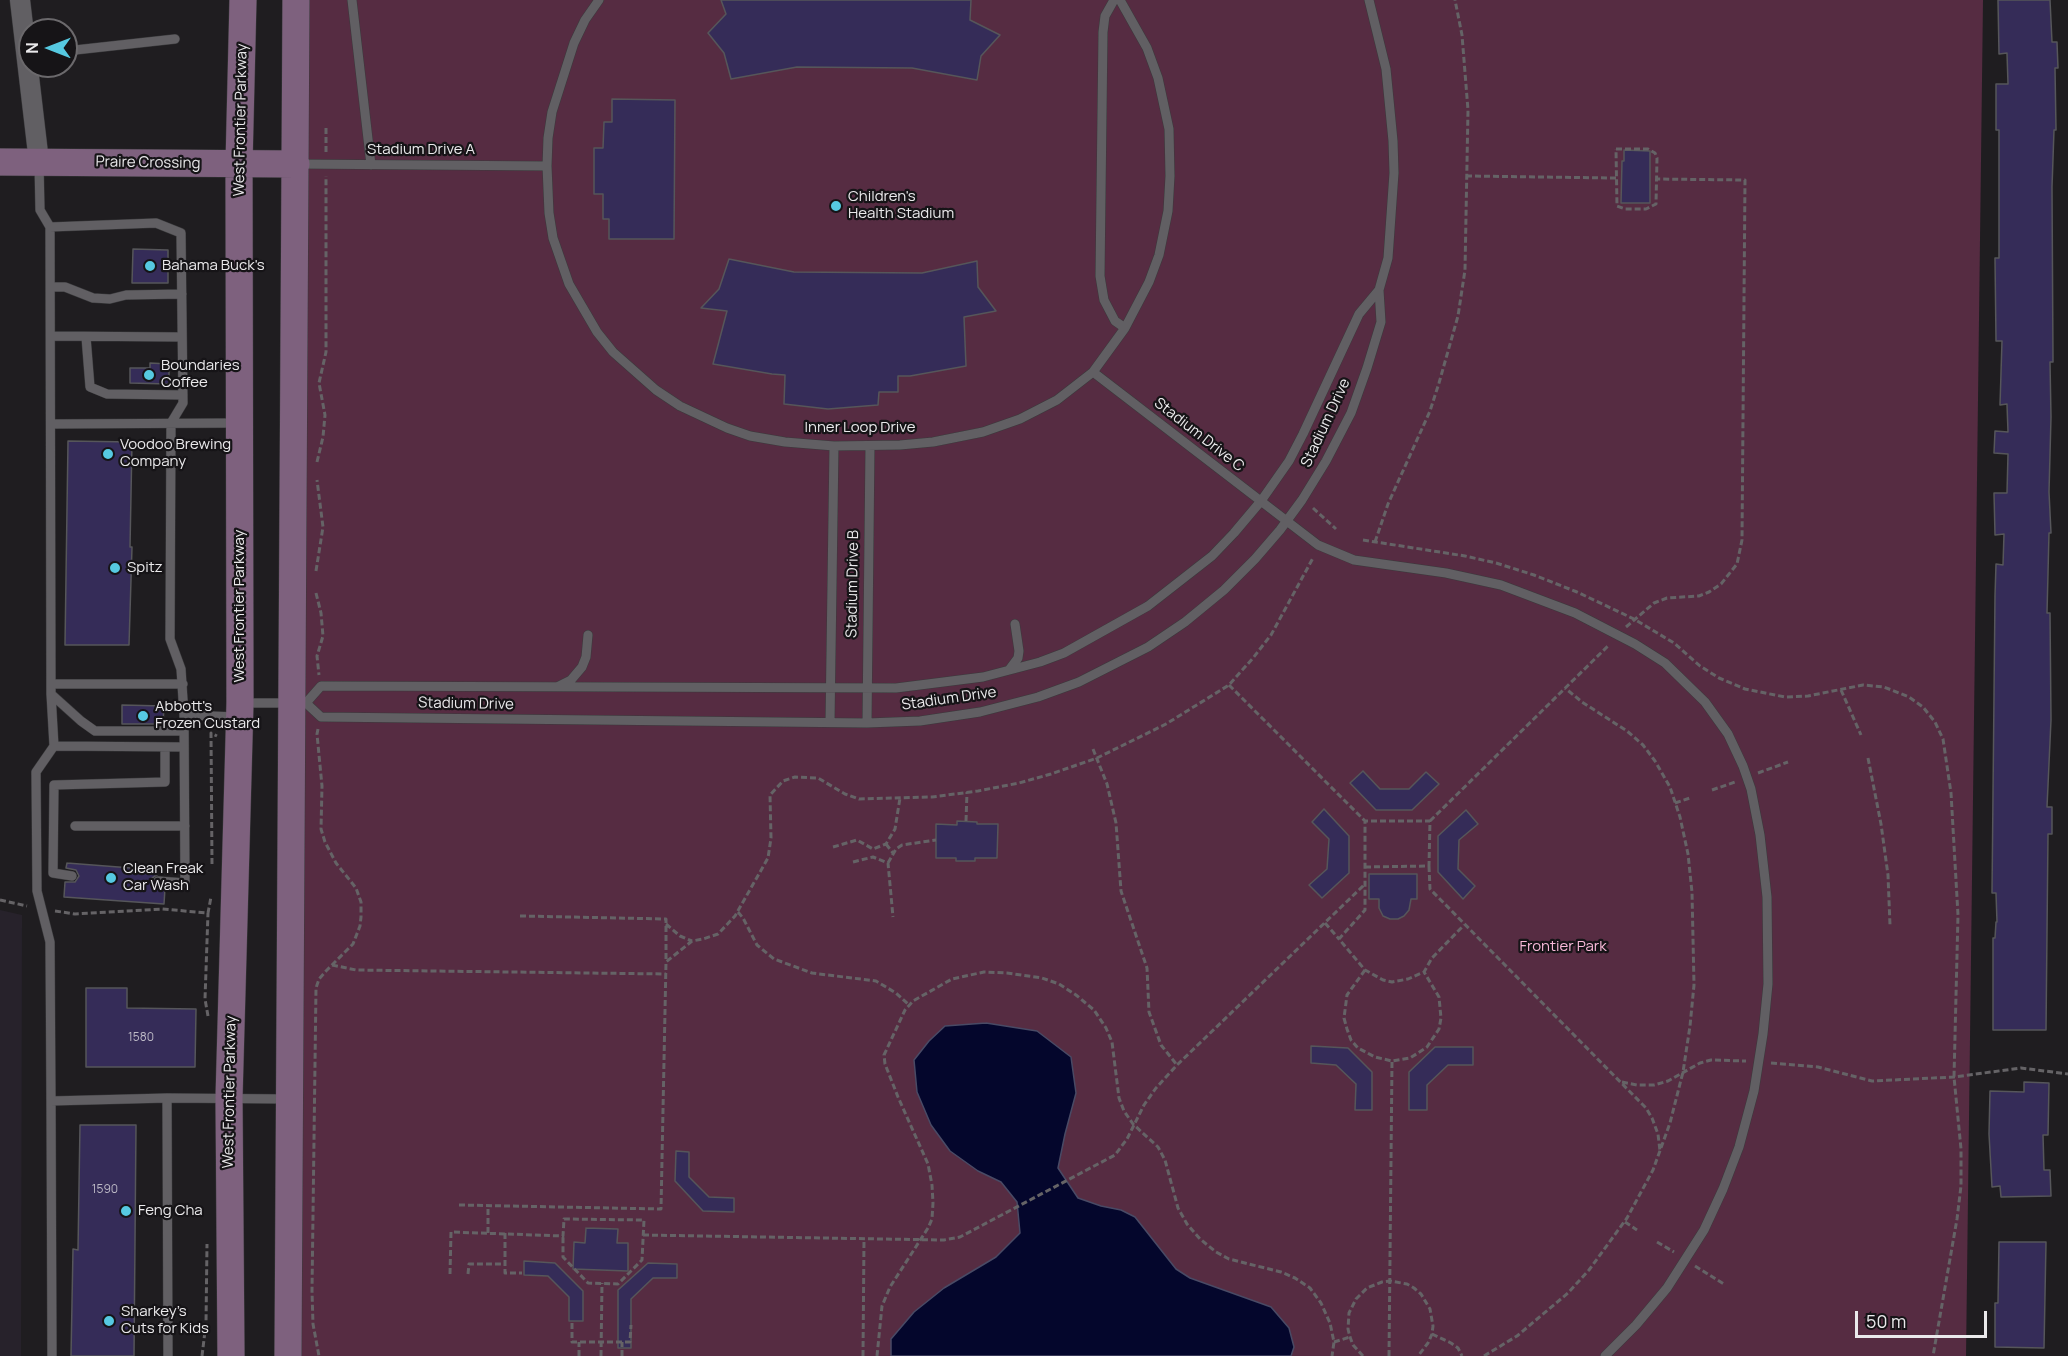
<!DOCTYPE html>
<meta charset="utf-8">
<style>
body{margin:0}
#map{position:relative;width:2068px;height:1356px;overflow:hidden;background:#1f1d20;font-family:Manrope,sans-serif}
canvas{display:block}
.north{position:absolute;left:18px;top:18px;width:60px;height:60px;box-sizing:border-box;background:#161417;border:2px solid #6b696c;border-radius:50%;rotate:270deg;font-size:16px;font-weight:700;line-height:24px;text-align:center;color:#eae9eb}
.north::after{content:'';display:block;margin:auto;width:21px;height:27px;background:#56c9e1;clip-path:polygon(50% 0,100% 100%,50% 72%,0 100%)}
.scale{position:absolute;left:1855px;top:1311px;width:132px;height:27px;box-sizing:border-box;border:3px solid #eae9eb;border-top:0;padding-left:8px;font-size:18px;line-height:21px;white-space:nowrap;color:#eae9eb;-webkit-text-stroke:4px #161417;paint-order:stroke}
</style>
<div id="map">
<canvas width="2068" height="1356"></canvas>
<div class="north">N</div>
<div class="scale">50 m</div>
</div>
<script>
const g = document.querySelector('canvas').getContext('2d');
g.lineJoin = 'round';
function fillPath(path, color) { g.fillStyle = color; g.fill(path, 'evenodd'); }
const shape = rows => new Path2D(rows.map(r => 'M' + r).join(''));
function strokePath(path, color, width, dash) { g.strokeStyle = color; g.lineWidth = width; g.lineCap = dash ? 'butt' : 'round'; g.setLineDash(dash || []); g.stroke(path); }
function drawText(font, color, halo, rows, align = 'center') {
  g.font = font + ' Manrope,sans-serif'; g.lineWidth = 4.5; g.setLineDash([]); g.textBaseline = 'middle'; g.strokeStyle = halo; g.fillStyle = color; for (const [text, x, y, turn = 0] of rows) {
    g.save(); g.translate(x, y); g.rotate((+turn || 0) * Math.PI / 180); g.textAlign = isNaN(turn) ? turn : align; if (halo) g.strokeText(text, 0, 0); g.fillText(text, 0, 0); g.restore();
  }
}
const built = shape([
 [0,910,22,915,21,1356,0,1356]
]);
const green = shape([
 [297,0,1983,0,1966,1356,295,1356]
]);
const water = shape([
 [986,1023,1037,1031,1071,1057,1076,1093,1065,1134,1058,1168,1078,1198,1101,1206,1121,1210,1135,1217,1176,1269,1190,1278,1271,1307,1289,1328,1294,1347,1291,1356,891,1356,891,1339,914,1312,944,1288,996,1257,1020,1233,1017,1202,1001,1182,978,1171,950,1151,931,1125,917,1092,914,1060,929,1041,945,1026,986,1023]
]);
const building = shape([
 [721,0,971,0,970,20,1000,35,981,56,977,80,912,68,797,67,731,79,724,53,708,33,726,14,721,0],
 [1998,0,2050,0,2052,42,2057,42,2058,68,2055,68,2056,130,2054,130,2052,187,2053,362,2050,362,2051,417,2049,492,2051,533,2049,533,2047,613,2050,613,2051,720,2047,807,2052,807,2052,834,2048,834,2046,1030,1993,1030,1993,938,1995,938,1996,922,1997,922,1996,893,1992,893,1995,596,1996,564,2003,565,2004,534,1995,535,1994,493,2007,493,2008,454,1994,453,1995,431,2008,432,2007,404,2000,405,2002,341,1996,341,1995,258,1999,258,1999,130,1996,130,1996,84,2008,84,2007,53,1999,54,1998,0],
 [612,99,675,100,674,239,609,239,609,219,603,219,603,194,594,194,594,148,603,148,604,122,612,122,612,99],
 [1624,150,1650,151,1650,203,1621,203,1622,161,1624,161,1624,150],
 [133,249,168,250,168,283,132,283,133,249],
 [729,259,794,272,922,273,977,261,978,287,996,311,964,317,966,366,910,376,898,376,898,392,879,392,878,405,828,409,784,404,785,375,772,374,713,364,727,311,701,308,719,289,729,259],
 [150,363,169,364,169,384,130,383,130,368,150,368,150,363],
 [68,441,132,442,130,547,132,547,129,645,65,645,68,441],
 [122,705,164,706,163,724,122,724,122,705],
 [1363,771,1380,789,1409,789,1426,772,1439,784,1412,810,1376,810,1350,783,1363,771],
 [1324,809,1349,836,1349,873,1322,898,1309,885,1327,869,1329,839,1312,822,1324,809],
 [1466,810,1478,824,1459,840,1458,869,1475,886,1463,899,1438,872,1438,836,1466,810],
 [957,821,977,822,977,824,998,824,997,858,975,858,975,861,956,861,956,858,936,858,936,824,957,825,957,821],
 [67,863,157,870,157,875,152,878,152,883,155,887,165,888,164,904,64,897,65,882,75,882,79,876,76,870,66,868,67,863],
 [1369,874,1417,874,1417,899,1411,899,1409,910,1404,916,1398,919,1390,919,1383,916,1379,908,1379,899,1369,899,1369,874],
 [86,988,127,988,127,1008,196,1009,195,1067,86,1067,86,988],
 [1311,1046,1348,1048,1372,1072,1372,1110,1355,1110,1356,1084,1336,1065,1311,1063,1311,1046],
 [1435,1047,1473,1047,1473,1065,1448,1065,1427,1085,1427,1110,1409,1110,1409,1072,1435,1047],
 [2024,1082,2049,1083,2048,1135,2043,1135,2044,1170,2050,1170,2051,1196,2001,1197,2000,1186,1992,1187,1989,1134,1990,1091,2024,1092,2024,1082],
 [80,1125,136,1125,134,1356,71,1356,73,1249,78,1250,80,1125],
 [676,1151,689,1152,689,1177,709,1197,734,1198,734,1212,703,1211,675,1181,676,1151],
 [586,1228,618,1229,617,1243,628,1243,628,1271,573,1269,574,1242,585,1243,586,1228],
 [1999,1242,2046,1242,2044,1348,1995,1347,1995,1303,1998,1303,1999,1242],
 [524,1261,555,1263,583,1291,583,1321,569,1321,569,1297,548,1276,524,1275,524,1261],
 [648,1263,677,1264,677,1278,653,1278,631,1299,631,1348,618,1348,618,1290,648,1263]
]);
const path = shape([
 [1616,149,1648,149,1655,153,1657,158,1656,204,1646,209,1625,209,1617,206,1616,149],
 [326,152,326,127],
 [1466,176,1616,178],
 [317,462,323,437,325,415,319,383,326,352,326,176],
 [1313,508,1336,529],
 [1363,540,1465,556,1496,563,1534,575,1577,592,1634,619,1674,643,1700,666,1719,678,1745,689,1785,697,1808,696,1863,685,1884,687,1909,697,1923,707,1935,722,1943,739,1951,793,1958,915,1954,1077,1961,1149,1961,1186,1957,1219,1933,1356],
 [1375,542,1388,504,1430,411,1439,383,1458,316,1465,270,1468,110,1462,35,1455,0],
 [316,571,323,527,317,480],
 [316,593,321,613,323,636,317,656,319,675],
 [1626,627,1654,603,1667,598,1699,596,1709,592,1721,584,1737,564,1742,540,1745,180,1657,179],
 [1229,685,1365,821,1365,910,1339,939,1365,970,1383,980,1392,982,1408,979,1424,972,1432,958,1464,925],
 [1841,690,1861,735],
 [318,729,317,734,322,786,321,829,325,842,336,863,356,888,361,902,361,917,360,926,353,944,326,971,319,979,316,988,312,1291,313,1324,319,1356],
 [1093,749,1107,784,1116,823,1121,891,1147,968,1149,1012,1161,1045,1177,1065],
 [1868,758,1881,824,1888,875,1890,925],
 [1758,773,1788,762],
 [1712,790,1735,782],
 [1675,803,1690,798],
 [966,821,967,792],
 [1430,821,1609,645],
 [886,844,893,853],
 [833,847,857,840,873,849,886,844,895,829,900,798],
 [853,862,873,857,888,863,893,917],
 [888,863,896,849,902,845,936,840],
 [212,864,211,733,217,736],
 [1429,866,1430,889,1646,1108,1652,1118,1658,1134,1660,1151],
 [1365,867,1429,866,1430,821,1365,821],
 [0,900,27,906],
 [55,911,75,914,162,909,208,913,211,897],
 [738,912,743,918,757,945,774,959,812,973,876,981,896,993,909,1005],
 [520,916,666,919,666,962],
 [1325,923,1339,939],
 [666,924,680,936,692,941],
 [332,965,356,970,666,974],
 [1365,970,1347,995,1344,1018,1347,1029,1351,1040,1358,1048,1375,1057,1392,1061,1410,1058,1418,1053,1427,1047,1439,1029,1441,1018,1439,997,1424,972],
 [208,1016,205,999,208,913],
 [1771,1063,1818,1067,1872,1081,1954,1077,2021,1068,2068,1074],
 [1622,1082,1637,1085,1654,1085,1668,1081,1700,1063,1711,1060,1746,1061],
 [459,1205,661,1209,666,962,692,941,703,939,718,934,735,916,768,858,771,838,770,795,783,781,795,777,818,778,845,794,859,799,932,797,978,791,1019,783,1051,774,1097,758,1166,724,1229,685,1253,658,1271,635,1313,558],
 [1625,1222,1637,1230],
 [488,1233,488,1205],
 [505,1233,505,1273,522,1273],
 [643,1235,944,1240,960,1237,1115,1155,1127,1139,1144,1105,1156,1088,1177,1065,1364,885],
 [1657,1242,1674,1252],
 [1695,1266,1724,1284],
 [450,1274,451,1232,563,1236,564,1219,644,1220,642,1260,618,1284,588,1283,563,1257,563,1236],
 [468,1274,469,1264,505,1264],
 [572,1323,572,1342,630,1342,631,1325],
 [1432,1334,1451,1343,1458,1348,1462,1356],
 [1334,1342,1350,1337],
 [202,1356,206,1323,207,1244],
 [579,1356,579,1342],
 [601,1356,602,1283],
 [622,1356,622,1342],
 [863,1356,864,1239],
 [877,1356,882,1306,890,1287,928,1228,932,1219,933,1203,932,1185,928,1164,898,1097,885,1064,884,1055,905,1010,913,1001,952,979,984,972,1007,973,1042,978,1059,984,1076,995,1094,1010,1106,1028,1112,1042,1119,1098,1124,1111,1133,1124,1158,1147,1165,1160,1178,1208,1187,1224,1200,1239,1216,1252,1229,1259,1281,1272,1295,1278,1310,1288,1321,1303,1330,1323,1334,1342,1332,1356],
 [1363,1356,1353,1345,1350,1337,1348,1329,1349,1313,1356,1299,1367,1288,1382,1282,1390,1281,1407,1284,1414,1288,1421,1294,1430,1309,1433,1326,1432,1334,1428,1343,1418,1356],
 [1389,1356,1392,1061],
 [1484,1356,1517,1336,1568,1293,1589,1270,1627,1218,1653,1170,1670,1123,1683,1072,1690,1026,1694,985,1692,892,1688,854,1680,817,1670,787,1655,761,1643,745,1627,731,1582,702,1565,688]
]);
const lane = shape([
 [352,0,371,165],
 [599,0,585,20,574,43,552,112,548,138,547,166,549,213,553,238,569,284,597,332,613,352,656,390,680,406,727,428,750,436,785,442,834,446,900,445,933,442,983,432,1020,419,1057,400,1093,372,1125,328,1149,282,1159,255,1168,211,1170,176,1169,129,1158,78,1147,48,1120,0],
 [1114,0,1105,16,1103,32,1100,276,1104,300,1115,321,1125,328],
 [66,51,175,39],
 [39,164,40,210,50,227,156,223,181,233,183,403,171,423,170,639,181,669,184,715,237,717],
 [297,164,547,166],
 [50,227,51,694,54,746],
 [51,287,65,287,93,298,110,299,126,295,182,294],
 [51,336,182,337],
 [86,337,90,387,107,394,183,395],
 [1093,372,1318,545,1354,560,1446,573,1501,585,1575,613,1635,644,1665,663,1705,702,1728,734,1743,766,1751,789,1760,835,1767,897,1768,984,1763,1034,1754,1091,1739,1147,1723,1189,1704,1230,1667,1288,1636,1325,1605,1356],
 [51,424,237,423],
 [1009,670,1018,658,1019,651,1015,624],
 [51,684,183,684],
 [559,686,571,680,582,667,586,657,588,635],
 [51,694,81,721,95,731,184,731],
 [241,703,306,703,321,717,867,723,920,721,980,712,1038,697,1079,682,1148,647,1185,622,1224,590,1255,559,1280,530,1302,500,1326,461,1351,413,1367,368,1381,322,1379,290,1388,258,1394,173,1393,141,1386,69,1369,0],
 [306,703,321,686,896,688,983,677,1040,662,1064,653,1148,606,1212,556,1234,533,1261,501,1289,461,1303,434,1359,314,1379,290],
 [830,722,834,446],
 [867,723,870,446],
 [75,826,185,826],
 [72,876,53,873,54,785,165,782,165,747],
 [158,881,185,883,184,715],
 [167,1098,168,1356],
 [51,1101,50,942,37,891,36,772,54,746,184,747],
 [52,1356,51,1101,167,1098,288,1099]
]);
const street = shape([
 [20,0,39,162]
]);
const secondary = shape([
 [0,162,296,164],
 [231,1356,229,1098,240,703,239,164,243,0],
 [288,1356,296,0]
]);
const markers = [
 [836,206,6,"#56c9e1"],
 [150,266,6,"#56c9e1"],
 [149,375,6,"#56c9e1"],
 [108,454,6,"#56c9e1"],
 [115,568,6,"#56c9e1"],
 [143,716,6,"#56c9e1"],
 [111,878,6,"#56c9e1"],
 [126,1211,6,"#56c9e1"],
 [109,1321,6,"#56c9e1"]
];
const numberNames = [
 ["1580",141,1038],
 ["1590",105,1190]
];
const streetNames = [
 ["West Frontier Parkway",241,120,-89],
 ["Stadium Drive A",421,150],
 ["Praire Crossing",148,163,1],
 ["Stadium Drive",1326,423,-65],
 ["Inner Loop Drive",860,428],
 ["Stadium Drive C",1199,435,38],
 ["Stadium Drive B",853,584,-89],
 ["West Frontier Parkway",240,606,-90],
 ["Stadium Drive",949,699,-8],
 ["Stadium Drive",466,704,1],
 ["West Frontier Parkway",230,1092,-89]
];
const poiNames = [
 ["Children's",848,197],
 ["Health Stadium",848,214],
 ["Bahama Buck's",162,266],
 ["Boundaries",161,366],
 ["Coffee",161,383],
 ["Voodoo Brewing",120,445],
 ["Company",120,462],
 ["Spitz",127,568],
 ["Abbott's",155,707],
 ["Frozen Custard",155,724],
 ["Clean Freak",123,869],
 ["Car Wash",123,886],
 ["Feng Cha",138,1211],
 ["Sharkey’s",121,1312],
 ["Cuts for Kids",121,1329]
];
const parkNames = [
 ["Frontier Park",1563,947]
];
fillPath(built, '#27222b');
fillPath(green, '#562c42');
fillPath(water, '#04062c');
strokePath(water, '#494a65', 1.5);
fillPath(building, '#352c58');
strokePath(building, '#56565a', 1.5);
strokePath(lane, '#3a3a3c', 10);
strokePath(street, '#3a3a3c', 21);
strokePath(secondary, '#3a3a3c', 28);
strokePath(path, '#656366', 3, [6, 3]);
strokePath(lane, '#615f63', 9);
strokePath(street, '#615f63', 20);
strokePath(secondary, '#7e617e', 27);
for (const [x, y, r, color] of markers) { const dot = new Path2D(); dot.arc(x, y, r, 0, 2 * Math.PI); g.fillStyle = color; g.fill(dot); strokePath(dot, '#161417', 2); }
drawText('12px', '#bdbac6', null, numberNames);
drawText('15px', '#eae9eb', '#161417', streetNames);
drawText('15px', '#eae9eb', '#161417', poiNames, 'left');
drawText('15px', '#f9b9d9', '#161417', parkNames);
</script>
